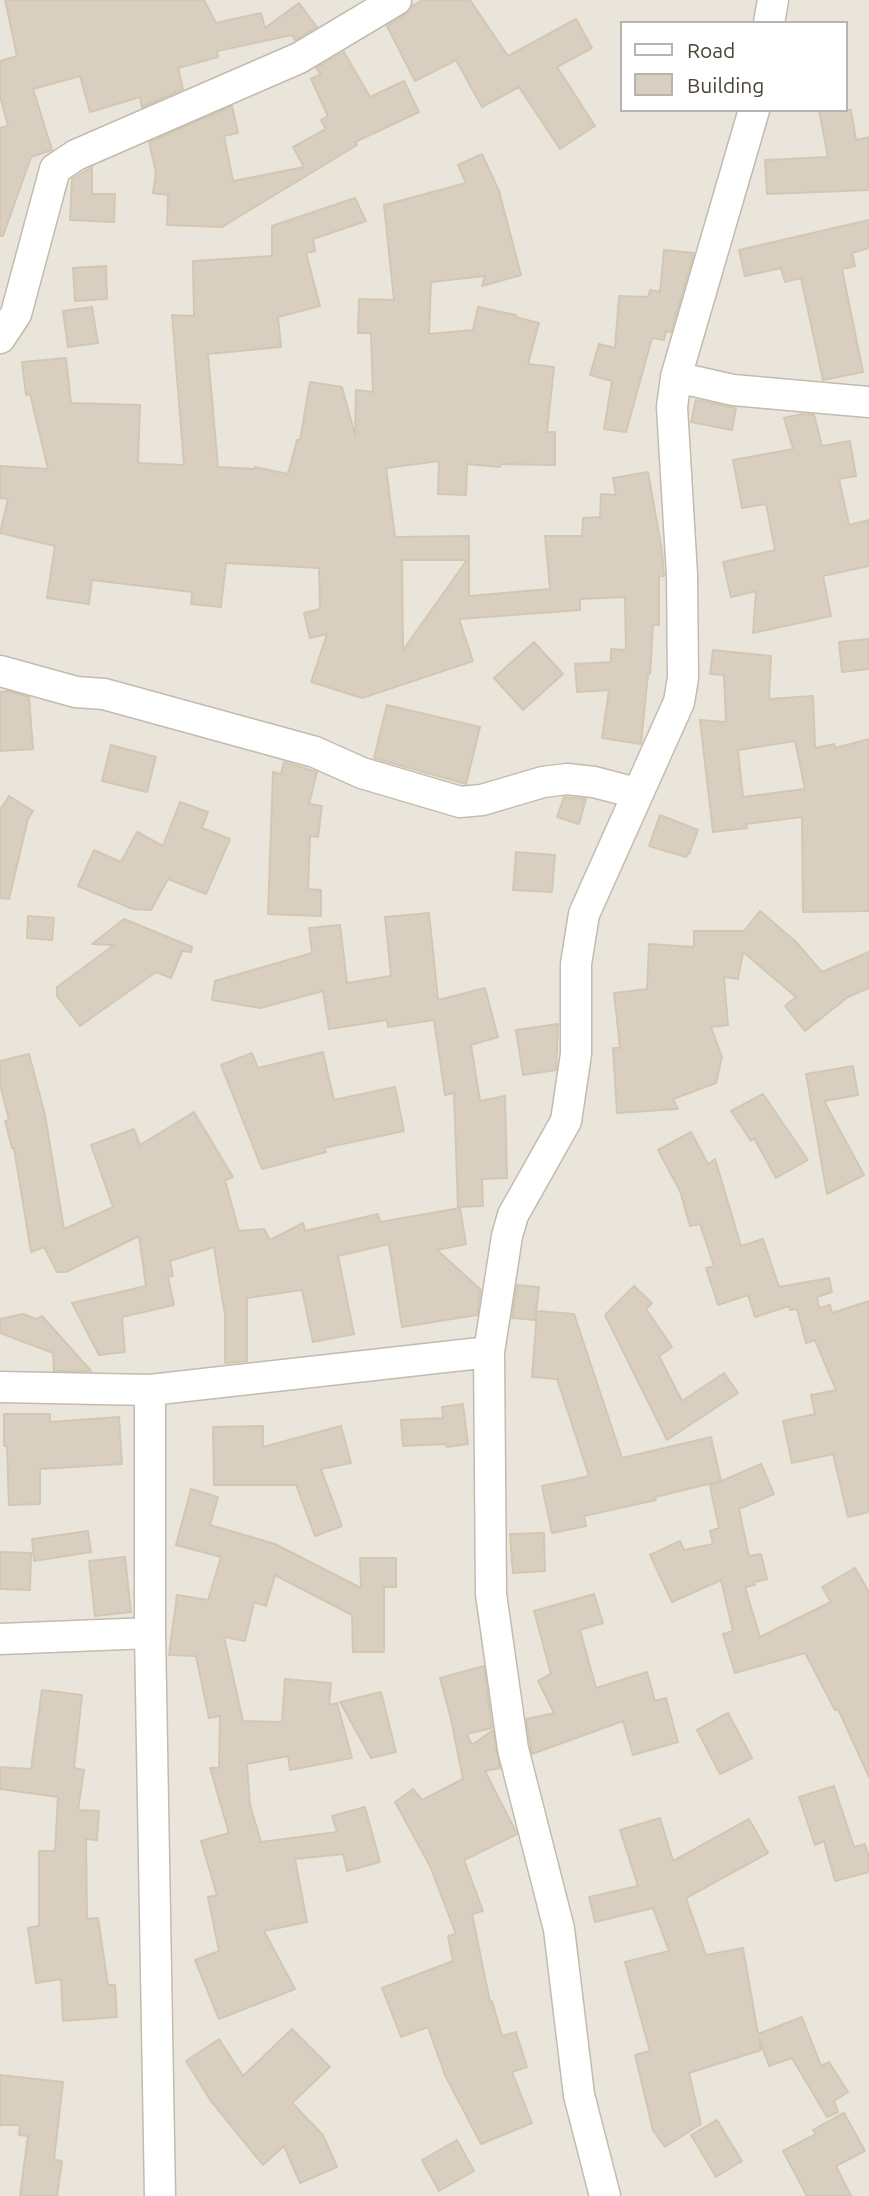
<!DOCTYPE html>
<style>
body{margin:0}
#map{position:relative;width:869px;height:2196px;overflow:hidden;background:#f6f3ec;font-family:Ubuntu,sans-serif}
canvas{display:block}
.legend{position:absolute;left:620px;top:21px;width:228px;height:91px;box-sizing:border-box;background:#fff;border:2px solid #b7b4b0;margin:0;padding:9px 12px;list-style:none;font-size:21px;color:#4b4439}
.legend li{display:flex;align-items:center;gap:14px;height:35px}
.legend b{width:35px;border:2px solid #b7b4b0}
</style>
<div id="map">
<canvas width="869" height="2196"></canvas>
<ul class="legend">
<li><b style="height:9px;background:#fff"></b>Road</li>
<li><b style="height:19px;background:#d8cfc1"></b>Building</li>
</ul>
</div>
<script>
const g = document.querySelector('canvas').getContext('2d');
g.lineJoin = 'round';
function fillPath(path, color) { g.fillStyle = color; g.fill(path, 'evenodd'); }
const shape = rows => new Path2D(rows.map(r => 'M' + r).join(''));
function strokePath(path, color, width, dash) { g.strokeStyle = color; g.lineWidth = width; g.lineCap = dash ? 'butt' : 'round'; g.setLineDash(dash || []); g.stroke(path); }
const residential = shape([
 [0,0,869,0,869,2196,0,2196],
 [622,23,846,23,846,110,622,110]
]);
const building = shape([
 [5,0,204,0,216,23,261,13,265,28,299,3,317,27,295,40,292,35,217,51,218,57,178,68,183,89,142,107,140,97,90,112,80,76,33,89,52,150,31,157,3,236,0,236,0,128,8,126,0,96,0,61,17,56,5,0],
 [423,0,470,0,508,56,576,19,592,48,557,67,595,126,560,149,519,87,482,107,456,60,415,81,387,26,405,15,412,6,423,0],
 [344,52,370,97,404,81,419,112,355,142,357,145,222,227,167,225,168,195,153,193,156,172,149,142,232,106,238,133,224,136,233,181,304,167,293,147,326,129,321,120,328,116,311,79,321,74,316,68,344,52],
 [819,110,851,110,856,140,869,137,869,190,767,194,765,160,828,157,819,110],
 [482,154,499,191,521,275,482,286,485,276,431,282,429,334,473,330,478,307,516,315,515,317,539,323,528,364,554,367,547,432,555,432,555,465,501,464,500,467,467,464,466,495,438,494,439,461,386,468,395,537,469,536,469,596,550,589,545,536,582,536,583,518,600,517,601,494,616,495,613,478,648,472,662,551,664,576,659,576,659,625,653,625,650,674,648,674,641,744,602,738,609,690,577,692,575,664,611,662,611,649,626,650,625,597,580,599,580,610,459,619,473,661,362,698,311,682,327,634,310,638,304,613,320,609,319,568,226,563,221,607,191,604,192,592,92,580,89,604,47,598,55,546,0,533,8,499,0,498,0,466,48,469,30,394,26,395,22,362,66,358,71,403,140,405,138,463,184,465,172,315,194,316,193,261,272,256,272,226,355,198,366,221,313,239,315,251,306,253,320,306,278,317,281,347,208,354,218,467,254,469,255,467,288,474,297,440,300,440,310,382,342,387,355,435,356,390,373,392,371,333,358,333,359,299,394,300,384,205,466,183,458,165,482,154],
 [402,560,467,560,403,650,402,560],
 [92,167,92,194,115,194,114,222,70,220,72,179,92,167],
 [869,220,869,248,852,253,855,266,842,269,863,372,823,380,801,278,785,282,781,268,745,276,739,250,869,220],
 [664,250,694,253,671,332,666,331,664,340,652,338,626,432,604,429,612,381,590,375,599,344,615,348,619,296,648,297,650,290,660,292,664,250],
 [106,266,107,299,75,301,73,268,106,266],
 [92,307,98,343,68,347,63,311,92,307],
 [696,400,736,408,732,430,691,422,696,400],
 [802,414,814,415,822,446,850,441,856,476,839,479,849,525,869,520,869,566,823,576,831,616,753,633,756,591,731,597,723,562,775,550,766,504,742,508,733,460,793,449,784,418,802,414],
 [869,639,869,669,842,672,839,642,869,639],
 [534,642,563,674,523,710,494,678,534,642],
 [713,650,771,656,769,699,813,696,815,748,834,744,835,748,869,739,869,911,803,912,802,817,746,824,747,828,713,832,700,720,726,722,724,675,710,674,713,650],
 [795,741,805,789,743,797,738,750,795,741],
 [8,691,29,697,33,749,0,751,0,692,8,691],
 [387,705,480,727,466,784,374,758,387,705],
 [111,745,156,757,147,792,102,781,111,745],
 [284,762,317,772,309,804,322,806,318,837,310,836,308,889,321,890,321,916,268,914,273,772,281,774,284,762],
 [9,796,33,811,28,819,9,899,0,898,0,810,9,796],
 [564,797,586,799,579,824,557,817,564,797],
 [180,802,208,812,202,828,230,839,206,894,168,879,151,910,133,909,78,886,94,850,121,862,137,832,163,846,180,802],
 [660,815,698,830,689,854,688,853,686,857,649,846,660,815],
 [516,852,555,855,552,892,513,890,516,852],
 [760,911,796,942,822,972,869,952,869,988,848,997,805,1031,785,1006,796,997,743,952,738,979,724,977,728,1025,711,1027,722,1057,716,1083,673,1099,678,1109,617,1113,613,1048,620,1048,614,993,647,989,649,944,694,947,694,931,744,931,760,911],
 [429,913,438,1000,485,988,498,1037,471,1045,480,1101,505,1096,507,1178,482,1179,483,1206,458,1207,454,1093,445,1095,434,1020,388,1027,387,1020,329,1029,323,991,260,1008,212,1000,215,981,312,953,309,928,340,925,347,983,391,976,385,917,429,913],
 [28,916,54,918,52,940,27,938,28,916],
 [124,919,192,947,191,952,182,951,171,978,156,972,80,1026,57,996,57,987,114,945,92,944,124,919],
 [558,1024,556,1070,523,1075,516,1030,558,1024],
 [323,1052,334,1100,395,1087,404,1131,324,1148,326,1152,262,1169,221,1065,252,1053,258,1068,323,1052],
 [29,1054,45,1115,64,1229,113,1207,91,1145,134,1129,140,1145,194,1112,233,1177,225,1180,239,1231,264,1229,270,1240,303,1223,305,1231,378,1214,380,1222,460,1208,466,1244,437,1250,481,1290,477,1315,402,1327,389,1244,338,1256,354,1334,313,1342,302,1290,247,1298,247,1361,225,1363,225,1315,214,1247,170,1261,173,1276,168,1277,174,1305,122,1317,125,1352,99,1355,72,1303,146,1286,139,1236,66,1272,57,1272,44,1247,31,1252,14,1148,12,1148,5,1121,9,1120,0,1084,0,1061,29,1054],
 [853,1066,858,1095,824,1101,864,1175,827,1194,806,1074,853,1066],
 [763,1094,808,1160,776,1178,754,1138,751,1141,731,1111,763,1094],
 [691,1132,708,1164,715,1159,741,1246,763,1239,779,1287,829,1278,832,1292,817,1297,819,1308,830,1305,832,1313,869,1301,869,1512,848,1517,833,1454,792,1463,783,1421,815,1414,811,1395,836,1390,815,1340,806,1343,797,1309,790,1310,789,1306,755,1317,748,1295,718,1305,706,1268,714,1266,700,1224,690,1226,680,1191,658,1150,691,1132],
 [517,1285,539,1287,535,1320,512,1318,517,1285],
 [634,1286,652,1303,646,1309,672,1347,659,1356,682,1401,724,1373,738,1393,667,1440,605,1315,634,1286],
 [537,1311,574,1314,622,1458,711,1437,721,1481,655,1497,656,1500,584,1516,586,1526,552,1533,542,1486,589,1476,557,1379,532,1377,537,1311],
 [23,1314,37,1319,42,1316,91,1371,54,1371,53,1353,0,1333,0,1319,23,1314],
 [463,1404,468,1444,447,1447,446,1444,403,1446,401,1420,443,1418,442,1407,463,1404],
 [4,1414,50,1414,50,1422,119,1417,122,1464,40,1469,40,1504,9,1505,7,1446,4,1446,4,1414],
 [263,1426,263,1447,341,1426,351,1463,321,1469,342,1526,315,1536,296,1485,214,1485,213,1427,263,1426],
 [761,1464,774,1494,739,1509,749,1556,761,1554,767,1579,754,1582,755,1585,745,1587,760,1637,831,1602,822,1587,855,1568,869,1592,869,1777,838,1709,835,1710,805,1653,735,1673,723,1634,733,1631,721,1580,672,1602,650,1555,680,1541,684,1550,713,1544,710,1531,719,1528,710,1486,761,1464],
 [191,1489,218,1497,210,1525,275,1544,361,1588,360,1558,396,1558,396,1587,384,1587,384,1652,353,1652,352,1615,275,1575,266,1606,254,1602,245,1641,224,1637,243,1721,282,1722,285,1679,331,1683,329,1705,337,1703,352,1758,290,1770,288,1756,247,1764,250,1805,261,1842,337,1832,332,1816,365,1807,380,1862,347,1871,343,1854,295,1859,307,1922,264,1931,295,1989,219,2019,195,1960,219,1951,208,1897,217,1895,201,1841,229,1833,210,1768,219,1768,220,1716,209,1718,196,1656,169,1655,177,1595,208,1600,221,1557,176,1545,191,1489],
 [88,1531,91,1552,34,1561,32,1539,88,1531],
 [544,1533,545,1571,513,1573,510,1534,544,1533],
 [0,1552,31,1553,30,1590,0,1589,0,1552],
 [125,1557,131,1612,95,1616,89,1561,125,1557],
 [594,1594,603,1623,580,1630,596,1688,647,1672,655,1701,666,1698,678,1742,633,1755,623,1721,532,1754,526,1719,554,1713,538,1681,551,1674,534,1611,594,1594],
 [484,1666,492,1728,467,1734,472,1745,493,1730,500,1768,485,1771,517,1834,464,1860,483,1911,472,1914,490,2002,492,2001,502,2036,516,2032,527,2067,512,2072,532,2123,481,2144,445,2075,428,2027,401,2037,382,1988,453,1961,448,1936,456,1934,430,1866,395,1802,413,1789,422,1800,463,1779,451,1719,440,1678,484,1666],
 [42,1690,82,1695,74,1768,84,1770,78,1810,99,1811,97,1840,86,1839,87,1919,98,1918,108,1985,115,1985,117,2017,63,2021,61,1979,36,1983,28,1928,39,1926,39,1851,55,1851,58,1797,0,1789,0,1767,31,1769,42,1690],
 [381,1692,396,1752,371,1758,340,1702,381,1692],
 [728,1713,752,1758,720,1774,697,1730,728,1713],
 [834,1786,854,1847,865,1844,869,1858,869,1872,835,1881,824,1841,815,1845,799,1797,834,1786],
 [660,1818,673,1861,749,1819,768,1853,686,1898,706,1955,743,1948,758,2034,802,2017,821,2066,829,2062,848,2092,834,2101,838,2112,827,2117,792,2058,769,2066,759,2038,761,2050,689,2073,701,2124,665,2147,653,2130,635,2055,650,2051,625,1962,669,1951,653,1908,595,1922,589,1897,638,1886,620,1830,660,1818],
 [292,2029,330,2067,292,2103,323,2135,337,2167,300,2183,284,2146,263,2165,211,2101,186,2061,219,2039,243,2076,292,2029],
 [0,2075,63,2082,54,2160,62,2161,57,2196,20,2196,28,2136,19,2135,20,2125,0,2125,0,2075],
 [844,2113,865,2151,836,2166,851,2196,807,2196,783,2151,816,2134,813,2130,844,2113],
 [717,2120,742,2161,716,2177,691,2135,717,2120],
 [457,2140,474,2171,439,2191,422,2160,457,2140]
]);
const minor = shape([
 [769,23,773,0],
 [0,338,16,314,55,169,76,155,299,58,396,0],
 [676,377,733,390,869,402],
 [0,671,76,692,104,694,315,752,362,773,460,802,482,800,543,782,567,779,594,782,636,793],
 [0,1387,150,1390,489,1352],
 [150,1390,150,1633,160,2196],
 [0,1639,150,1633],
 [605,2196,579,2095,559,1929,513,1749,491,1594,489,1352,507,1236,513,1215,566,1121,576,1054,576,964,584,914,679,702,683,678,682,575,672,407,676,377,754,110]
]);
fillPath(residential, '#eae5da');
fillPath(building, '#d8cfc1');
strokePath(building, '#d3c7b4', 2);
strokePath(minor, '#c2bbae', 33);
strokePath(minor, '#fff', 30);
</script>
